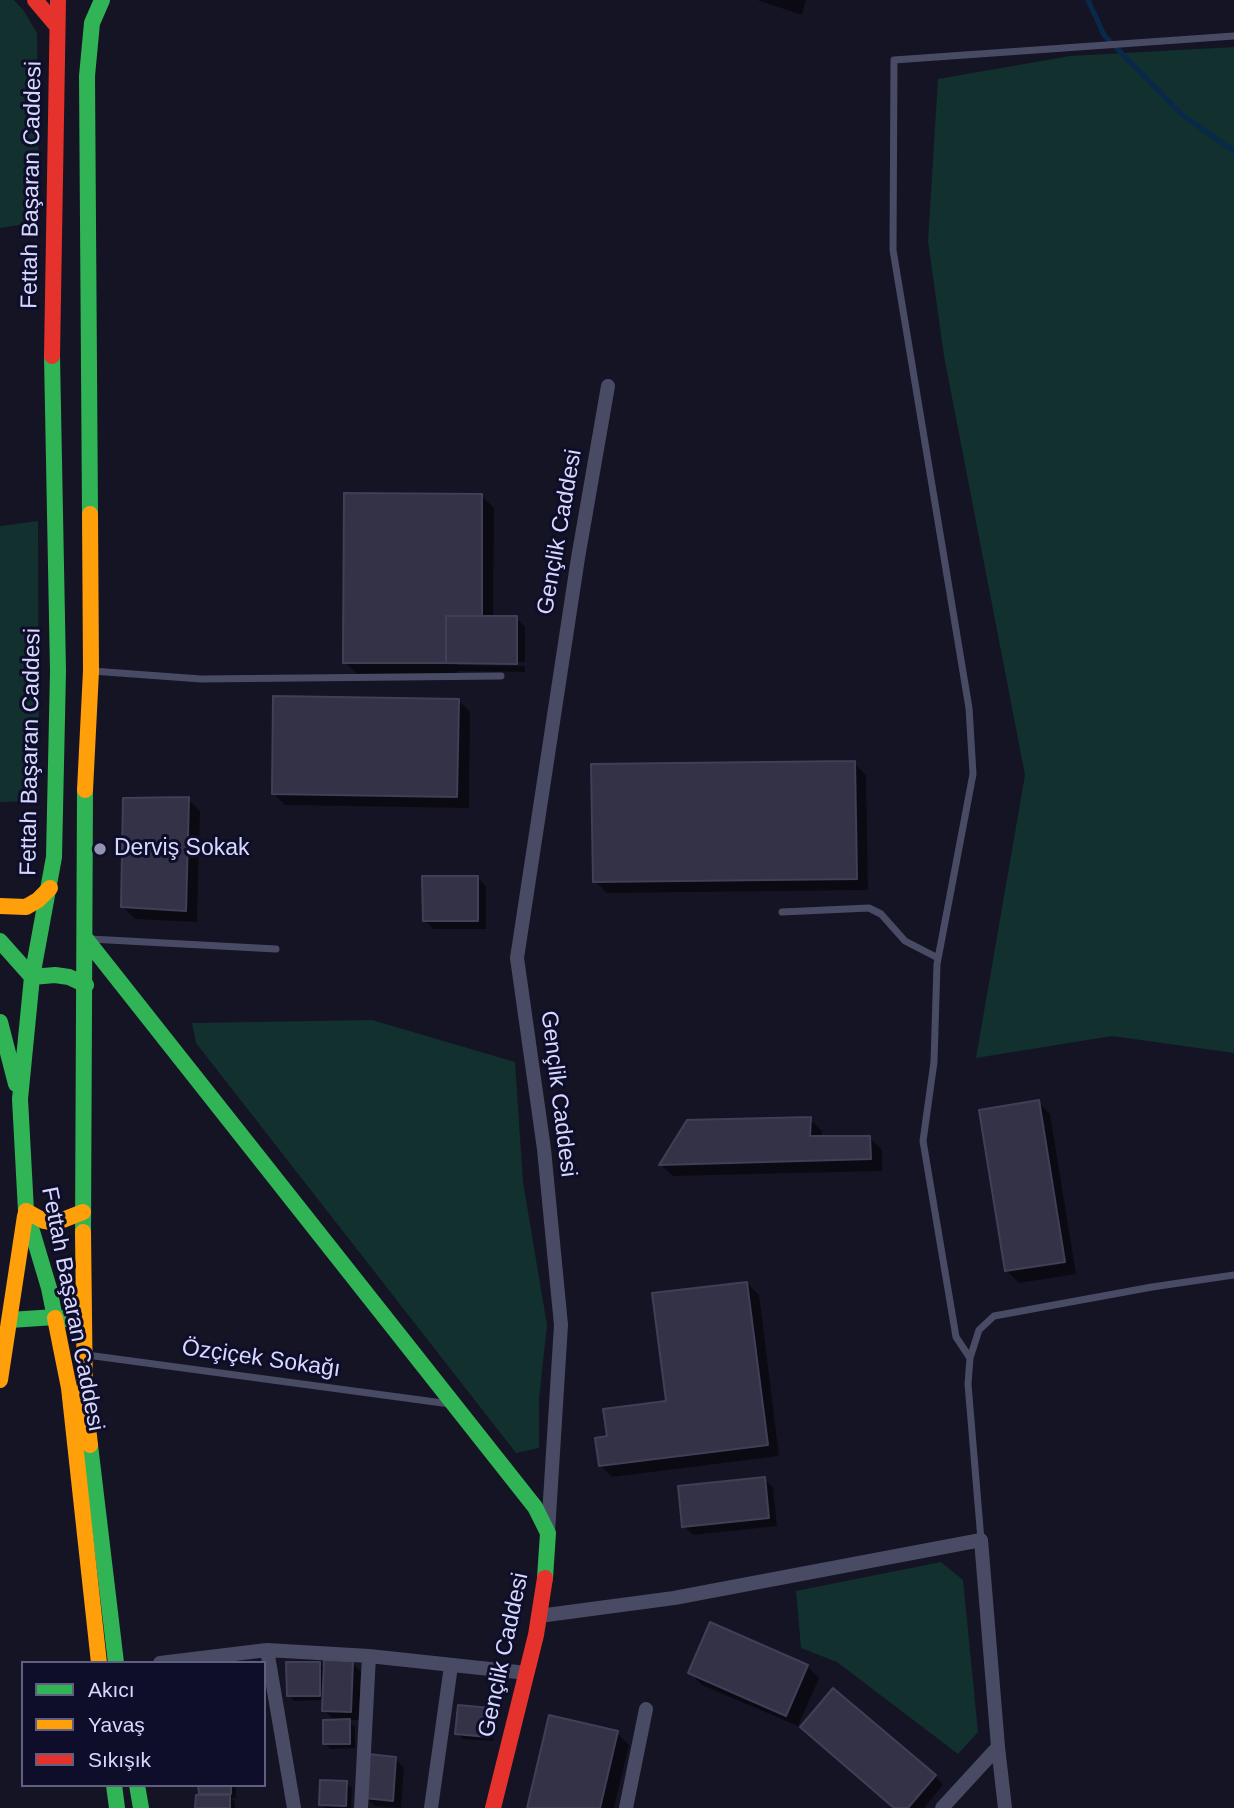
<!DOCTYPE html>
<meta charset="utf-8">
<style>
body{margin:0}
#map{position:relative;width:1234px;height:1808px;overflow:hidden;background:#151424;font-family:Arial,sans-serif}
canvas{display:block}
.legend{position:absolute;left:21px;top:1661px;width:245px;height:126px;box-sizing:border-box;background:#0f0e2a;border:2px solid #5f5f7f;margin:0;padding:9px 12px;list-style:none;font-size:21px;color:#d7d8ff}
.legend li{display:flex;align-items:center;gap:14px;height:35px}
.legend b{width:35px;border:2px solid #5f5f7f}
</style>
<div id="map">
<canvas width="1234" height="1808"></canvas>
<ul class="legend">
<li><b style="height:9px;background:#30b455"></b>Akıcı</li>
<li><b style="height:9px;background:#ff9f0a"></b>Yavaş</li>
<li><b style="height:9px;background:#e5322d"></b>Sıkışık</li>
</ul>
</div>
<script>
const g = document.querySelector('canvas').getContext('2d');
g.lineJoin = 'round';
function fillPath(path, color) { g.fillStyle = color; g.fill(path, 'evenodd'); }
const shape = rows => new Path2D(rows.map(r => 'M' + r).join(''));
function strokePath(path, color, width, dash) { g.strokeStyle = color; g.lineWidth = width; g.lineCap = dash ? 'butt' : 'round'; g.setLineDash(dash || []); g.stroke(path); }
function drawText(font, color, halo, rows, align = 'center') {
  g.font = font + ' Arial,sans-serif'; g.lineWidth = 6; g.setLineDash([]); g.textBaseline = 'middle'; g.strokeStyle = halo; g.fillStyle = color; for (const [text, x, y, turn = 0] of rows) {
    g.save(); g.translate(x, y); g.rotate((+turn || 0) * Math.PI / 180); g.textAlign = isNaN(turn) ? turn : align; if (halo) g.strokeText(text, 0, 0); g.fillText(text, 0, 0); g.restore();
  }
}
const green = shape([
 [0,0,14,0,24,11,37,33,39,222,0,228],
 [1234,47,1234,1053,1112,1036,976,1058,1025,775,944,356,928,241,938,79,1070,56],
 [38,521,39,801,0,802,0,526],
 [372,1020,515,1062,523,1182,547,1325,539,1399,539,1448,516,1453,196,1043,192,1023],
 [941,1562,963,1580,978,1732,958,1754,837,1662,801,1648,796,1591]
]);
const shadow = shape([
 [757,0,806,0,802,15],
 [482,496,494,508,493,618,516,618,525,627,525,662,457,662,457,665,525,666,525,672,457,671,457,675,357,674,345,662],
 [458,700,470,712,469,808,285,805,273,793],
 [854,763,866,775,868,890,607,893,595,881],
 [188,799,200,811,197,922,135,919,123,907],
 [477,877,486,886,486,929,433,929,425,920],
 [1038,1102,1050,1114,1076,1274,1019,1283,1007,1271],
 [810,1119,822,1131,822,1138,870,1138,882,1150,882,1171,673,1176,661,1165],
 [747,1283,759,1295,779,1456,612,1477,600,1465,609,1438,668,1403],
 [764,1479,773,1487,777,1526,693,1535,684,1526],
 [319,1663,325,1669,352,1663,361,1672,359,1720,347,1720,355,1727,355,1748,330,1749,325,1743,335,1721,324,1710,324,1700,294,1701,289,1695],
 [807,1666,819,1678,798,1726,702,1685,690,1673],
 [490,1709,496,1715,493,1741,463,1739,457,1733],
 [617,1733,629,1745,614,1808,529,1808],
 [396,1759,404,1768,401,1808,375,1806,366,1797],
 [935,1776,943,1785,924,1808,895,1808],
 [346,1783,352,1788,351,1808,325,1808,321,1804],
 [199,1785,236,1785,236,1798,231,1798,235,1802,235,1808,198,1808]
]);
const stream = shape([
 [1088,0,1104,35,1183,116,1234,151]
]);
const building = shape([
 [344,493,482,494,482,616,446,616,446,663,343,663,344,493],
 [446,616,517,616,517,664,446,663,446,616],
 [273,696,459,699,457,797,272,794,273,696],
 [855,761,857,879,593,882,591,764,855,761],
 [189,797,186,911,121,907,123,798,189,797],
 [422,876,478,876,478,921,423,921,422,876],
 [1039,1100,1065,1262,1005,1271,979,1110,1039,1100],
 [811,1117,810,1136,870,1136,871,1159,659,1165,687,1120,811,1117],
 [747,1282,768,1445,599,1466,595,1438,607,1436,603,1409,666,1401,652,1293,747,1282],
 [765,1477,769,1518,682,1527,678,1486,765,1477],
 [710,1622,808,1665,786,1716,688,1673,710,1622],
 [324,1660,353,1661,351,1712,322,1711,324,1660],
 [286,1662,320,1662,320,1696,287,1696,286,1662],
 [833,1688,936,1775,908,1808,894,1808,800,1727,833,1688],
 [458,1705,491,1708,488,1737,455,1734,458,1705],
 [549,1715,618,1731,600,1808,527,1808,549,1715],
 [350,1719,350,1744,323,1744,323,1720,350,1719],
 [368,1754,396,1757,393,1801,364,1798,368,1754],
 [320,1780,347,1781,346,1806,319,1805,320,1780],
 [198,1785,231,1785,231,1794,199,1794,198,1785],
 [196,1795,230,1795,230,1808,195,1808,196,1795]
]);
const lane = shape([
 [92,671,201,679,501,676],
 [782,912,869,908,881,914,905,941,938,958],
 [90,939,276,949],
 [87,1355,450,1404],
 [970,1358,956,1337,923,1141,934,1062,937,964,973,774,969,708,893,250,894,60,1234,36],
 [981,1540,968,1384,970,1358,979,1330,994,1316,1152,1287,1234,1275]
]);
const street = shape([
 [548,1532,561,1325,544,1149,517,958,578,558,608,386],
 [539,1616,674,1598,981,1540,998,1747,1005,1808],
 [267,1650,294,1808],
 [160,1663,267,1650,369,1656,527,1673],
 [361,1808,369,1656],
 [431,1808,451,1666],
 [626,1808,646,1709],
 [942,1808,998,1747]
]);
const fast = shape([
 [52,356,58,671,54,857,32,977,20,1099,26,1211,49,1288,55,1318],
 [90,514,87,76,92,23,102,0],
 [86,939,535,1507,548,1533,545,1578],
 [0,941,32,977,55,975,69,977,86,985],
 [0,1022,16,1084],
 [83,1232,85,790],
 [10,1320,55,1317,67,1319],
 [90,1445,116,1663],
 [114,1785,117,1808],
 [137,1785,141,1808]
]);
const slow = shape([
 [85,790,91,671,90,514],
 [0,906,26,907,38,900,50,888],
 [26,1211,44,1221,55,1223,83,1212],
 [83,1232,85,1400,90,1445],
 [55,1318,69,1388,99,1663],
 [0,1380,25,1216]
]);
const jam = shape([
 [35,0,57,26],
 [52,356,58,0],
 [493,1808,536,1635,545,1578]
]);
const markers = [
 [100,849,7,"#9393b2"]
];
const streetNames = [
 ["Fettah Başaran Caddesi",32,185,-89],
 ["Gençlik Caddesi",560,532,-80],
 ["Fettah Başaran Caddesi",31,752,-89],
 ["Gençlik Caddesi",558,1094,83],
 ["Fettah Başaran Caddesi",72,1309,79],
 ["Özçiçek Sokağı",261,1359,8],
 ["Gençlik Caddesi",504,1655,-78]
];
const poiNames = [
 ["Derviş Sokak",114,849]
];
fillPath(green, '#12302d');
fillPath(shadow, '#0007');
strokePath(stream, '#09294b', 5);
fillPath(building, '#333246');
strokePath(building, '#403f58', 2);
strokePath(lane, '#494b65', 7);
strokePath(street, '#494b65', 14);
strokePath(fast, '#30b455', 16);
strokePath(slow, '#ff9f0a', 16);
strokePath(jam, '#e5322d', 16);
for (const [x, y, r, color] of markers) { const dot = new Path2D(); dot.arc(x, y, r, 0, 2 * Math.PI); g.fillStyle = color; g.fill(dot); strokePath(dot, '#0f0e2a', 2.5); }
drawText('23px', '#d7d8ff', '#0f0e2a', streetNames);
drawText('23px', '#d7d8ff', '#0f0e2a', poiNames, 'left');
</script>
